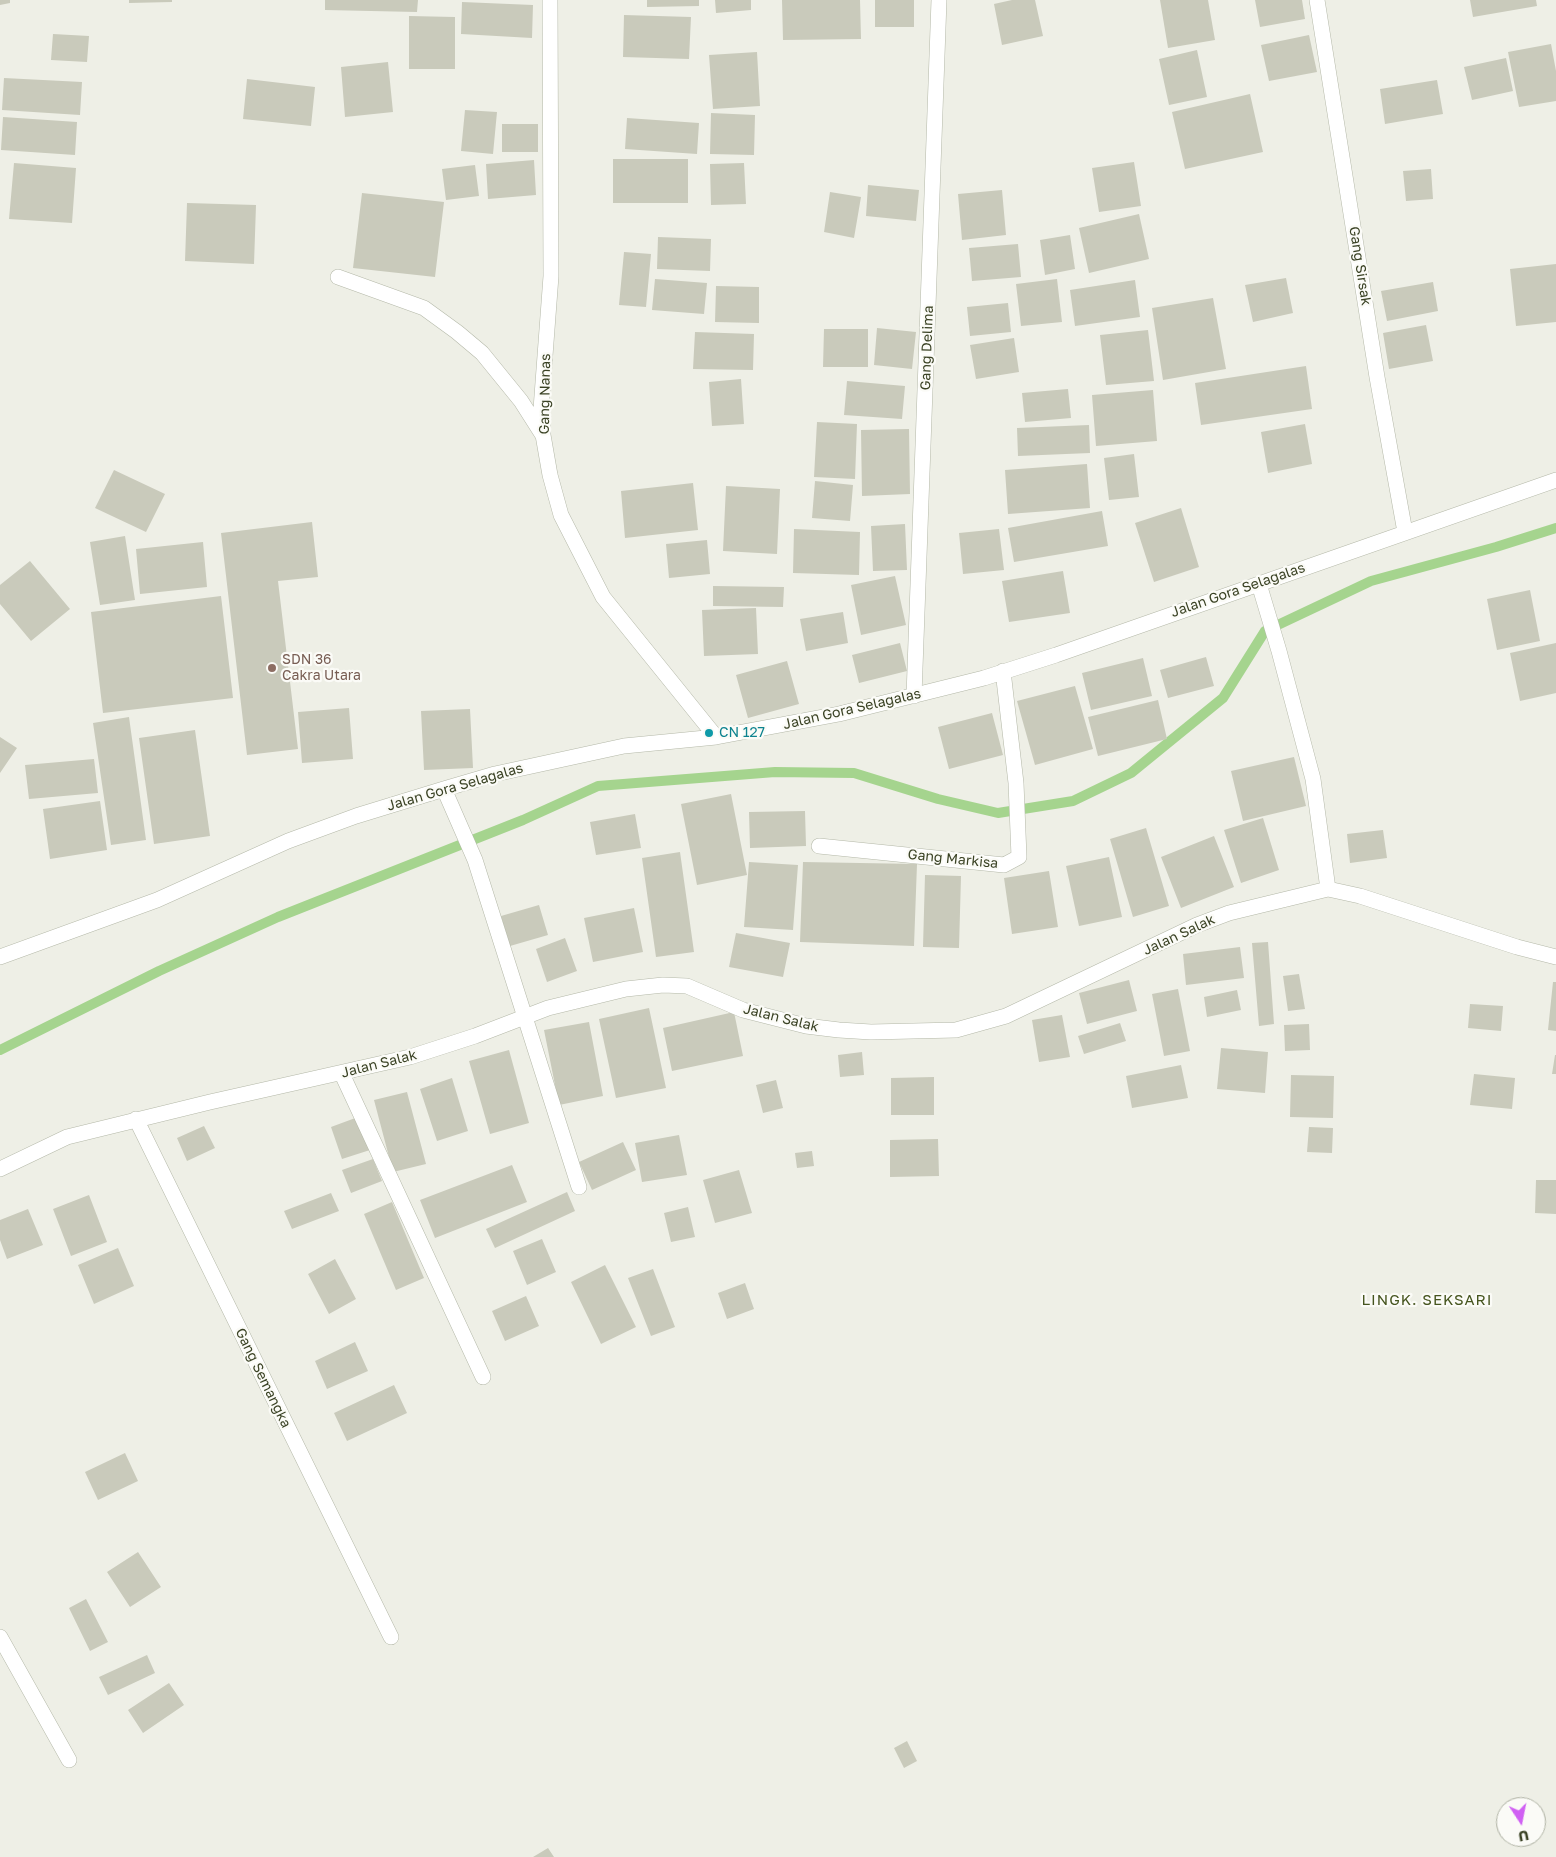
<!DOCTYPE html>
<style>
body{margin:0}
#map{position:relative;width:1556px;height:1857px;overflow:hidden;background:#eeefe6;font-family:"Golos Text",sans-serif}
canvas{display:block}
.north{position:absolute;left:1496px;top:1797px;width:50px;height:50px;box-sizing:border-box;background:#fbfbf7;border:1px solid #aeb1a3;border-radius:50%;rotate:169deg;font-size:14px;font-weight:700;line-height:20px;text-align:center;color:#3a4224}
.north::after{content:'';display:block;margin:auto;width:18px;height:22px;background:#d060f3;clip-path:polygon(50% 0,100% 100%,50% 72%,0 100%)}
</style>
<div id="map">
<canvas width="1556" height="1857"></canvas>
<div class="north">U</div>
</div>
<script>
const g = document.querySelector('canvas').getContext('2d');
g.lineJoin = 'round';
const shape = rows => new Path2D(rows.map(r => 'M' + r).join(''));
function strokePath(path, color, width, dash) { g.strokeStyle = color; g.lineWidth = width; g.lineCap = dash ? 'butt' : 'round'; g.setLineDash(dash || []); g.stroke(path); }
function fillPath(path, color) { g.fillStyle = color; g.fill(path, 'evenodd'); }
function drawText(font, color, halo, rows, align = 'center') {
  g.font = font + ' "Golos Text",sans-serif'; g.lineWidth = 4.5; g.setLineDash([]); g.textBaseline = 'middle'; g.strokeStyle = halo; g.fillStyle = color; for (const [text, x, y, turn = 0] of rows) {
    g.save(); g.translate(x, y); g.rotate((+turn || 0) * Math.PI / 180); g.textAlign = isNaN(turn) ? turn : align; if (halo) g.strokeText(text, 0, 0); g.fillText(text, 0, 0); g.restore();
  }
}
const stream = shape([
 [0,1050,159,971,278,917,523,820,598,786,775,772,854,773,938,799,998,813,1073,801,1131,773,1223,698,1265,631,1371,581,1496,547,1556,528]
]);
const building = shape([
 [0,0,10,0,10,3,0,5],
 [129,0,172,0,172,2,129,3],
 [325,0,418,0,417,12,325,10],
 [647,0,699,0,699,6,647,7],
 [715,0,751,0,751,10,716,13],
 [782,0,860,0,861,39,783,40],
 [875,0,914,0,914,27,875,27],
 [1012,0,1035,0,1043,36,1002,45,994,4],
 [1160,0,1208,0,1215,40,1168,48],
 [1255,0,1302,0,1305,19,1260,27],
 [1470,0,1536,0,1537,6,1473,17],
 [462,2,533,5,532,38,461,34],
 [624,15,691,17,689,59,623,57],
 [409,16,455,17,455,69,409,69],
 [53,34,89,36,87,62,51,60],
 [1309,35,1317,72,1269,81,1261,45],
 [1551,44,1556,71,1556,101,1519,107,1508,52],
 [1197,50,1207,97,1169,105,1159,59],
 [757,52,760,106,713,109,709,55],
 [1506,58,1513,91,1472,100,1464,67],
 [388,62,393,112,345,117,341,67],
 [4,78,82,82,80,115,2,110],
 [247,79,315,87,311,126,243,119],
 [1437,80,1443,114,1385,124,1380,89],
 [1250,94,1263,152,1185,169,1172,112],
 [465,110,497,112,493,154,461,151],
 [711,113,755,115,754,155,710,154],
 [3,117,77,122,75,155,1,150],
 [627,118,699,123,697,154,625,149],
 [502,124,538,124,538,152,502,152],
 [613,159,688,159,688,203,613,203],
 [534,160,536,195,488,199,486,164],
 [1134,162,1141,206,1099,212,1092,168],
 [14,163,76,168,72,223,9,219],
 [744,163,746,204,711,205,710,164],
 [475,165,479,196,446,200,442,169],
 [1431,169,1433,199,1406,201,1403,171],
 [868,185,919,190,916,221,866,216],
 [1002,190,1006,235,962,240,958,194],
 [830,192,861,197,854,238,824,232],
 [362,193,444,202,435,277,353,268],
 [187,203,256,205,254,264,185,261],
 [1139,214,1149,259,1089,273,1079,228],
 [1070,235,1075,269,1045,275,1040,240],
 [658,237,711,239,710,271,657,269],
 [1018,244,1021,277,972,281,969,248],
 [624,252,651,254,646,307,619,305],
 [1556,264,1556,322,1516,326,1510,269],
 [1286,278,1293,313,1253,322,1245,285],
 [655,279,707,283,704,314,652,310],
 [1057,279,1062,322,1021,326,1016,284],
 [1135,280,1140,317,1075,326,1070,290],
 [1433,282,1438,311,1387,321,1381,291],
 [716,286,759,287,759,323,715,322],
 [1213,298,1226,369,1163,380,1152,308],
 [1008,303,1011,332,970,336,967,307],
 [1426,325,1433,361,1389,369,1383,333],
 [877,328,916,332,912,369,874,365],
 [824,329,868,329,868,367,823,367],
 [1148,330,1154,381,1106,385,1100,335],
 [695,332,754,334,753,370,693,369],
 [1014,338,1019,372,976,379,970,345],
 [1306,366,1312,409,1201,425,1195,383],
 [741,379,744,424,712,426,709,382],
 [847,381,905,386,902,419,844,415],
 [1068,389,1071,418,1025,422,1022,393],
 [1153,390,1157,441,1096,446,1092,395],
 [817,422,857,424,855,479,814,477],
 [1305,424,1312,464,1268,473,1261,432],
 [1089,425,1090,453,1018,456,1017,428],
 [909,429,910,494,862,496,861,430],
 [1134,454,1139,497,1109,500,1104,458],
 [1087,464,1090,508,1008,514,1005,470],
 [114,470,165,494,146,532,95,508],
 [815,481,853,485,850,521,812,518],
 [693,483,698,530,625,538,621,491],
 [726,486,780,489,777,554,723,551],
 [1181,508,1199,567,1154,582,1135,523],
 [1102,511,1108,546,1014,562,1008,528],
 [312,522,318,577,278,581,298,749,247,755,221,533],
 [905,524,907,570,873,571,871,526],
 [794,529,860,532,859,575,793,573],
 [999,529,1004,570,963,574,959,533],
 [125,536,135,600,100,605,90,542],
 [707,540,710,574,669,578,666,544],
 [203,542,207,587,140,594,136,549],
 [30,561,70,609,31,641,0,604,0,585],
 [1063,571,1070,613,1009,622,1002,581],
 [895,576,906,625,861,635,851,585],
 [713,586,784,587,783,607,713,606],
 [1530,590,1540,641,1497,650,1487,599],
 [221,596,233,698,103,713,91,612],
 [756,608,758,654,704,656,702,610],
 [843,612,848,643,806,651,800,619],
 [900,643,907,671,859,683,852,655],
 [1556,643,1556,693,1520,701,1510,653],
 [1206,657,1214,686,1168,698,1160,670],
 [1143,658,1152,696,1091,710,1082,673],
 [787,661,799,704,748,718,736,675],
 [1075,686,1093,749,1035,765,1017,701],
 [1158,700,1167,739,1098,756,1088,717],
 [349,708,353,759,302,763,298,712],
 [470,709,473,768,424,770,421,711],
 [992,713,1003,755,949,769,938,727],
 [129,717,146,840,111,845,93,723],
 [195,730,210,836,154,844,139,738],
 [0,737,17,748,0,773],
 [1294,757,1306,806,1243,821,1231,771],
 [94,759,98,793,29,799,25,765],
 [731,794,747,875,697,885,681,804],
 [100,801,107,850,50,859,43,809],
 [805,811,806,846,750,848,749,812],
 [635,814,641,848,596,855,590,822],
 [1263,818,1279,870,1241,883,1224,830],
 [1146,828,1169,906,1133,917,1110,839],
 [1383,830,1387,858,1350,863,1347,834],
 [1214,836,1234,887,1181,908,1161,857],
 [680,852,694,952,656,957,642,858],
 [1109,857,1122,917,1079,926,1066,866],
 [749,862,798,865,793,930,744,927],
 [803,862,917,864,914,946,800,942],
 [1049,871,1058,927,1012,934,1004,878],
 [925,875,961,876,959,948,923,947],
 [539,905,548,935,510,946,501,916],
 [634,908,643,952,593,962,584,918],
 [736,933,790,943,783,977,729,967],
 [565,938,577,971,547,982,536,949],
 [1268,942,1274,1024,1259,1026,1252,943],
 [1240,947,1244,978,1186,985,1183,954],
 [1299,974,1305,1009,1288,1011,1283,976],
 [1129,980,1137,1011,1087,1024,1079,993],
 [1553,982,1556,982,1556,1031,1548,1030],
 [1178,989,1190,1051,1164,1056,1152,994],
 [1237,990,1241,1010,1207,1017,1204,997],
 [1470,1004,1503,1006,1501,1031,1468,1028],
 [649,1008,666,1088,616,1098,599,1019],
 [734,1012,743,1056,672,1071,663,1028],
 [1062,1015,1070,1057,1039,1062,1032,1020],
 [589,1022,603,1096,559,1105,544,1030],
 [1120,1023,1126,1041,1084,1054,1078,1036],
 [1309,1024,1310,1050,1285,1051,1284,1025],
 [1221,1048,1268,1052,1265,1093,1217,1089],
 [509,1050,529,1123,490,1134,469,1061],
 [862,1052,864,1075,840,1077,838,1055],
 [1555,1055,1556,1055,1556,1074,1552,1074],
 [1181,1065,1188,1098,1132,1108,1126,1076],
 [1474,1074,1515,1078,1512,1109,1470,1105],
 [1291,1075,1334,1076,1333,1118,1290,1117],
 [934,1077,934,1115,891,1115,891,1078],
 [452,1078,468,1131,437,1141,420,1089],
 [776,1080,783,1108,763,1113,756,1085],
 [407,1092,426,1164,393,1172,374,1100],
 [358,1117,370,1150,342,1159,331,1127],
 [204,1126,215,1148,187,1161,177,1138],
 [1309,1127,1333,1128,1332,1153,1307,1152],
 [679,1135,687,1175,642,1182,635,1143],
 [938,1139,939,1176,890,1177,890,1140],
 [623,1142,636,1170,592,1190,579,1162],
 [812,1151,814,1166,797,1168,795,1153],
 [373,1159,382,1181,351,1193,342,1170],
 [512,1165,527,1202,435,1238,420,1200],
 [739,1170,752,1213,715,1223,703,1180],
 [1536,1180,1556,1180,1556,1214,1535,1213],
 [567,1192,575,1211,495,1248,486,1229],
 [331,1193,339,1211,292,1229,284,1211],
 [89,1195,107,1242,71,1256,53,1209],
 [392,1202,424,1278,396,1290,364,1214],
 [688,1207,695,1237,671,1242,664,1213],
 [28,1209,43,1245,7,1259,0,1240,0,1220],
 [542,1239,556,1272,527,1285,513,1251],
 [118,1248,134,1286,94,1304,78,1265],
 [335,1259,356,1299,329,1314,308,1274],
 [605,1265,636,1327,601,1344,571,1282],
 [653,1269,675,1327,651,1336,628,1278],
 [745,1283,754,1309,727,1319,718,1293],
 [526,1296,539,1326,505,1341,492,1311],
 [355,1342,368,1371,327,1389,315,1361],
 [394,1385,407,1413,347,1441,334,1413],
 [125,1453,138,1481,98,1500,85,1472],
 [138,1552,161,1587,130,1607,107,1572],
 [86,1599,108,1642,90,1651,69,1608],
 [147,1655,155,1673,108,1695,99,1677],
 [169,1683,184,1705,143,1733,128,1710],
 [907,1741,917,1761,904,1768,894,1748],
 [548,1848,554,1857,533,1857]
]);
const minor = shape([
 [550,0,551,276,541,409,543,435,550,475,561,515,603,597,716,737],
 [1317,0,1377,377,1405,532],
 [338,277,424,308,457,332,482,353,521,401,542,434],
 [1259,584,1279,651,1313,779,1328,889],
 [914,696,939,0],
 [444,789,475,860,579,1187],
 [819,846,1004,865,1019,857,1016,783,1003,671],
 [0,957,157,900,288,841,356,816,444,789,495,774,624,746,716,737,839,714,984,678,1056,655,1556,480],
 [342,1074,483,1377],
 [136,1119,391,1637],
 [0,1169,67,1137,210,1102,410,1057,475,1036,548,1008,626,989,663,985,687,986,743,1010,806,1026,839,1030,871,1032,956,1030,1006,1016,1197,925,1229,913,1328,889,1360,896,1517,947,1556,957],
 [0,1637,69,1760]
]);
const markers = [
 [272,668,5,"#8d6e63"],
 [709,733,5,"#0f9aa8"]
];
const streetNames = [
 ["Gang Sirsak",1360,266,81],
 ["Gang Delima",927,348,-88],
 ["Gang Nanas",545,394,-89],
 ["Jalan Gora Selagalas",1238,590,-19],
 ["Jalan Gora Selagalas",852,709,-13],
 ["Jalan Gora Selagalas",455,787,-16],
 ["Gang Markisa",953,859,6],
 ["Jalan Salak",1179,935,-25],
 ["Jalan Salak",781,1018,14],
 ["Jalan Salak",379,1064,-14],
 ["Gang Semangka",263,1378,64]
];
const educationNames = [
 ["SDN 36",282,660],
 ["Cakra Utara",282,676]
];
const cultureNames = [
 ["CN 127",719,733]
];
const neighbourhoodNames = [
 ["LINGK. SEKSARI",1427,1300]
];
strokePath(stream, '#a5d48e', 10);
fillPath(building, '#c9cabb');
strokePath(minor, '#b4b8a8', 16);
strokePath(minor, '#fff', 15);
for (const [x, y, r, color] of markers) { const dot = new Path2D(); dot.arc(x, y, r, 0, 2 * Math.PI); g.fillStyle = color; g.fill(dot); strokePath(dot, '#fbfbf7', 2); }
drawText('14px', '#3a4224', '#fbfbf7', streetNames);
drawText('14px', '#785e54', '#fbfbf7', educationNames, 'left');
drawText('14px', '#0d838f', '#fbfbf7', cultureNames, 'left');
g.letterSpacing = '1px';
drawText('15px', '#46551f', '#fbfbf7', neighbourhoodNames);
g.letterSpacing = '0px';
</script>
